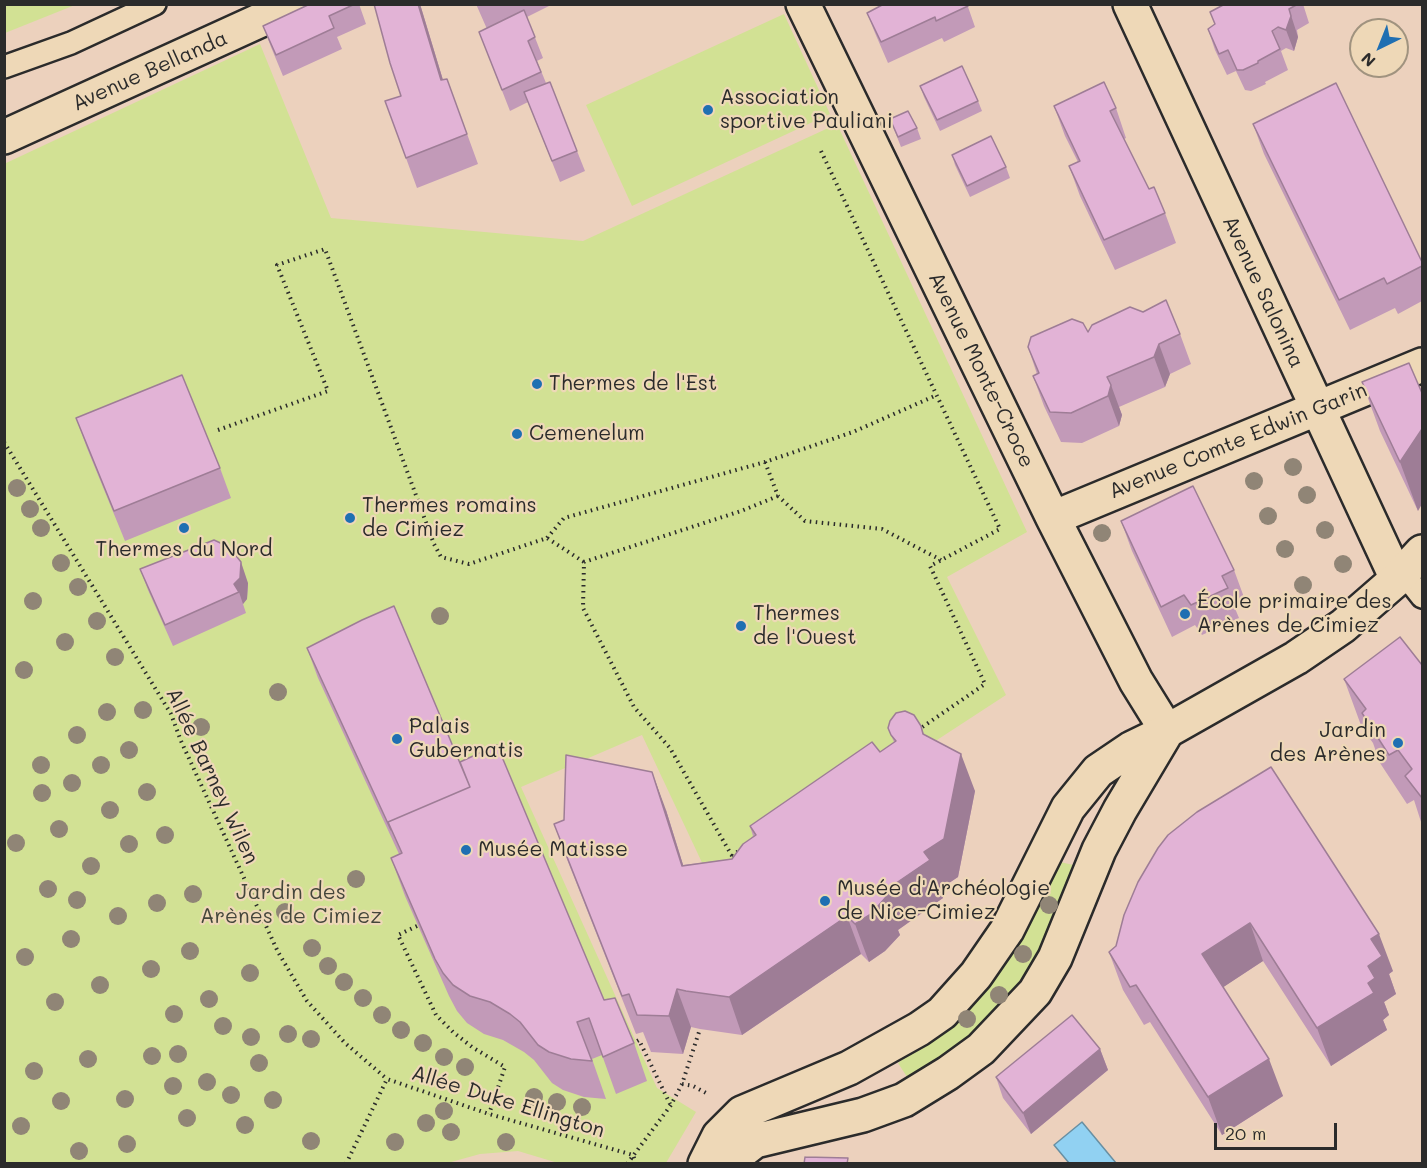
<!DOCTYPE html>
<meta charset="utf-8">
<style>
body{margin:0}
#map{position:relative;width:1427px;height:1168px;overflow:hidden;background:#ecd1bd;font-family:Mali,sans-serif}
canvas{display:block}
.frame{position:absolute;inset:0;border:6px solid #2b2b2b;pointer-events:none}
.north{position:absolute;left:1349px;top:18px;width:60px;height:60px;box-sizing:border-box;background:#eed8b7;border:2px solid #a0937f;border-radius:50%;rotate:223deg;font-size:16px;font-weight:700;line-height:24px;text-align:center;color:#2b2b2b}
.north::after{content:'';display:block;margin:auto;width:21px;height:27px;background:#1f6fb2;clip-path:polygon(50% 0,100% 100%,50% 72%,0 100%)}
.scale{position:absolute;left:1214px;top:1123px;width:123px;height:27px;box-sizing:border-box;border:3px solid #2b2b2b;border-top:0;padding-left:8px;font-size:18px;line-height:21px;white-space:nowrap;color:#2b2b2b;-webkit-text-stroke:4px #eed8b7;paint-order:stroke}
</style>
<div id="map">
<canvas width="1427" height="1168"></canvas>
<div class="frame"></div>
<div class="north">N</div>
<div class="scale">20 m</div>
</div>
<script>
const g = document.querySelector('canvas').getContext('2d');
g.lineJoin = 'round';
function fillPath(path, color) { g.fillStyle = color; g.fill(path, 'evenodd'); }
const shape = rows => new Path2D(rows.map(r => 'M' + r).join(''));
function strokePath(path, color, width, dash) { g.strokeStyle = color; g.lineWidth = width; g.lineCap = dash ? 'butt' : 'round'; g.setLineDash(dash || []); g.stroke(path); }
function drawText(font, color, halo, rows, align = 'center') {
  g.font = font + ' Mali,sans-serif'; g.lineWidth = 4.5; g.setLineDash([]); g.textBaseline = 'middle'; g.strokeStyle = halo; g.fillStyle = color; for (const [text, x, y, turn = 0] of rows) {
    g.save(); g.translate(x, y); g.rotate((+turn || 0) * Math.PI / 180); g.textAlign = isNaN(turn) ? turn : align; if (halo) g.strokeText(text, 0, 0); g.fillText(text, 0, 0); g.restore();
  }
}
const green = shape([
 [5,4,75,4,75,5,5,33],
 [784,14,830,114,632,206,586,105],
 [260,44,331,218,583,241,837,124,1027,532,947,577,1006,695,713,886,642,735,521,787,657,1088,696,1112,666,1163,558,1163,518,1151,480,1154,444,1164,5,1163,4,164],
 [1060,862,1078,866,1040,951,1005,1002,964,1041,909,1080,898,1063,968,1009,1012,955]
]);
const water = shape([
 [1082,1122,1116,1163,1069,1163,1054,1145,1082,1122]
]);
const path = shape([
 [821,151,1000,529,930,566,985,684,918,730],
 [218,430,328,391,277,265,325,249,434,544,441,557,469,564,547,538,584,562],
 [4,442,171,714,181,741,278,952,307,1001,345,1043,387,1079],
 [765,462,778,496,805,521,882,529,941,560],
 [547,538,564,518,765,462,853,432,937,395],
 [732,856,670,748,634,707,583,608,584,562,741,511,778,496],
 [731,862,732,856,740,850],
 [417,926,398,935,436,1015,453,1032,472,1047,505,1067,489,1114],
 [632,1044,639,1040,670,1104],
 [682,1084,693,1086,708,1094],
 [346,1164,387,1079,489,1114,633,1155,636,1164],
 [627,1164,671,1105,682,1084,700,1029]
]);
const lane = shape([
 [4,67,71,43,155,4],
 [1403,573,1422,597]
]);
const street = shape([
 [803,4,1053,518,1136,681,1167,731],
 [1130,4,1397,579],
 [4,137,296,4],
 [1053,518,1422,365]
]);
const secondary = shape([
 [705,1164,719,1136,742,1113,849,1068,919,1029,942,1013,976,975,1007,930,1068,808,1098,771,1132,748,1167,731,1296,658,1343,626,1397,579,1422,552],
 [725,1164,755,1141,863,1115,904,1100,948,1073,981,1049,1035,992,1055,958,1099,850,1120,810,1167,731]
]);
const trees = [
 [1293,467],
 [1254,481],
 [17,488],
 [1307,495],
 [30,509],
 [1268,516],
 [41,528],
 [1325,530],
 [1102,533],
 [1285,549],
 [61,563],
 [1343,564],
 [1303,585],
 [78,587],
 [33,601],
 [440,616],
 [97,621],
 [65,642],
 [115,657],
 [24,670],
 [278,692],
 [143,710],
 [107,712],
 [201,727],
 [77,735],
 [129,750],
 [41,765],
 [101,765],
 [72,783],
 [147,792],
 [42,793],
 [110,810],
 [59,829],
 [165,835],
 [16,843],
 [129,844],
 [91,866],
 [356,879],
 [48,889],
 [193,894],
 [77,900],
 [157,903],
 [1049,905],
 [285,912],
 [118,916],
 [71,939],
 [312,948],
 [190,951],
 [1023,954],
 [25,957],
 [328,966],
 [151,969],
 [250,973],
 [344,982],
 [100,985],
 [999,995],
 [363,998],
 [209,999],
 [55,1002],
 [174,1014],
 [382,1015],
 [967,1019],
 [223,1026],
 [401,1030],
 [288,1034],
 [251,1037],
 [311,1039],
 [423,1043],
 [178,1054],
 [152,1056],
 [444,1057],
 [88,1059],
 [259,1063],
 [465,1067],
 [34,1071],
 [207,1082],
 [173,1086],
 [231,1095],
 [534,1097],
 [125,1099],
 [273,1100],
 [61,1101],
 [557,1102],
 [582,1107],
 [444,1111],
 [187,1118],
 [426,1123],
 [245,1125],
 [21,1126],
 [451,1132],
 [311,1141],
 [395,1142],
 [506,1142],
 [127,1144],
 [79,1151]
];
const wall = shape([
 [310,4,359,4,366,24,337,37,342,49,283,76,271,47,263,26],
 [374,4,420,4,443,80,447,79,478,164,417,188,385,101,401,96],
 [476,4,553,4,527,17,543,58,537,61,546,83,577,151,585,171,560,182,528,102,510,111,479,32,487,29],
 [967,4,975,27,944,42,942,38,888,63,875,33,867,13],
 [1225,4,1303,4,1309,23,1297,30,1298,37,1294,51,1286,48,1281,51,1288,70,1265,82,1266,84,1251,91,1245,90,1236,71,1227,75,1215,50,1208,29,1215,25,1210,12],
 [920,86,978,101,982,111,940,131,924,97],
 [1054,106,1116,108,1126,138,1124,139,1149,189,1165,213,1176,243,1115,270,1080,196,1069,166,1078,162,1065,136],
 [890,119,917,128,921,139,901,147],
 [1253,124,1422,262,1422,301,1398,314,1395,308,1350,330,1264,154],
 [952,155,1006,167,1010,178,970,197,955,165],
 [1088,332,1180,334,1191,364,1170,374,1165,387,1119,407,1122,415,1119,426,1082,443,1061,442,1044,406,1033,376,1037,374,1028,347],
 [1409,363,1418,511,1380,431,1362,382],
 [76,418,220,468,231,498,125,541,87,448],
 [1121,521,1234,570,1245,600,1234,606,1239,618,1202,635,1195,625,1172,637,1132,551],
 [140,569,248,583,247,599,243,604,246,613,173,646,148,590],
 [307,648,463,769,604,1000,634,1043,647,1081,616,1094,602,1055,592,1059,606,1099,584,1097,563,1090,552,1083,534,1060,524,1052,503,1040,484,1034,467,1023,457,1011,449,996,405,896,391,858,399,854,318,678],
 [1422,665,1422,825,1414,800,1407,804,1380,763,1373,743,1362,728,1344,679],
 [921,726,924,734,975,791,958,877,940,889,943,898,898,930,900,935,885,951,869,962,861,954,742,1035,700,1029,691,1027,683,1054,651,1052,643,1032,636,1034,568,862,554,824,666,810,683,865,732,859,753,836,750,826,880,752,894,742,888,728],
 [1138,882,1393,971,1389,974,1396,994,1384,1002,1389,1015,1383,1020,1387,1030,1331,1066,1263,961,1223,987,1283,1096,1222,1135,1150,1022,1144,1025,1123,990,1109,952,1116,946],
 [1100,1049,1108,1070,1031,1134,1003,1098,996,1077]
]);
const shadedWall = shape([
 [418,4,420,4,452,110,441,80],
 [1289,9,1298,37,1294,51,1286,30],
 [1159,344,1170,374,1165,387,1154,357],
 [1111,385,1122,415,1119,426,1108,396],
 [1422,429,1422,504,1418,511,1400,462],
 [241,562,248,583,247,599,243,604,239,592,234,584],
 [961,754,975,791,958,877,940,889,943,898,898,930,900,935,885,951,869,962,855,924,883,892,924,852],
 [652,772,666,810,695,903,682,866],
 [847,916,861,954,742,1035,729,997],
 [1250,923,1263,961,1216,992,1202,954],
 [1379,934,1393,971,1389,974,1396,994,1384,1002,1389,1015,1383,1020,1387,1030,1331,1066,1317,1028,1368,966,1371,939],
 [677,989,691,1027,683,1054,669,1016],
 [1100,1049,1108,1070,1031,1134,1023,1113],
 [1269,1059,1283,1096,1222,1135,1208,1097]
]);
const building = shape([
 [310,4,355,4,329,16,334,28,276,55,263,26,310,4],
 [374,4,418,4,441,80,447,79,467,134,406,158,385,101,401,96,390,63,374,4],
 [884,4,967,4,968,6,936,21,935,17,881,42,867,13,884,4],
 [1225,4,1298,4,1289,9,1291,16,1286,30,1278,27,1272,31,1280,49,1258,61,1258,63,1243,70,1237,70,1228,50,1219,54,1208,29,1215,24,1210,12,1225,4],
 [524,10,535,37,528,41,541,72,502,90,479,32,524,10],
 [962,66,978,101,937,120,920,86,962,66],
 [550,82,577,151,552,161,524,92,550,82],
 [1104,82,1116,108,1110,111,1149,189,1154,187,1165,213,1104,240,1069,166,1080,161,1054,106,1104,82],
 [1336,83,1422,262,1422,266,1387,284,1384,278,1339,300,1253,124,1336,83],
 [908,111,917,128,898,137,890,119,908,111],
 [991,136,1006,167,967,186,952,155,991,136],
 [1166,300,1180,334,1159,344,1154,357,1107,377,1111,385,1108,396,1071,413,1050,412,1033,376,1039,373,1028,347,1031,337,1072,319,1083,323,1088,332,1092,325,1130,307,1143,312,1166,300],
 [1409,363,1422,393,1422,429,1400,462,1362,382,1409,363],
 [182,375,220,468,114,511,76,418,182,375],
 [1193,486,1234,570,1222,576,1228,588,1191,605,1184,595,1161,607,1121,521,1193,486],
 [214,540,229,547,241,562,240,578,234,584,239,592,165,625,140,569,214,540],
 [394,606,470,787,388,822,391,830,307,648,362,620,394,606],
 [1400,637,1422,665,1422,798,1405,776,1412,769,1398,750,1389,755,1362,713,1366,709,1344,679,1400,637],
 [905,711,914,715,921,726,923,734,961,754,944,839,924,852,930,860,883,892,886,897,871,914,855,924,847,916,729,997,686,991,677,989,669,1016,637,1015,629,994,622,996,554,824,564,820,566,755,652,772,682,866,732,859,743,844,756,835,750,826,872,742,880,752,896,741,891,735,888,728,890,721,896,713,905,711],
 [497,745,604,1000,615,998,634,1043,603,1057,589,1018,577,1022,592,1061,571,1059,549,1052,538,1045,520,1022,510,1014,490,1002,470,996,453,985,443,973,435,959,391,858,402,853,388,822,470,787,460,762,497,745],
 [1271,767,1379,934,1371,939,1382,956,1368,966,1375,978,1368,983,1374,993,1317,1028,1250,923,1202,954,1269,1059,1208,1097,1136,985,1130,987,1109,952,1116,946,1124,915,1138,882,1158,848,1168,835,1197,812,1271,767],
 [1072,1015,1100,1049,1023,1113,996,1077,1072,1015],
 [805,1157,848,1158,847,1164,804,1164,805,1157]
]);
const markers = [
 [708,110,6,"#1f6fb2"],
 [537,384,6,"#1f6fb2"],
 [517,434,6,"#1f6fb2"],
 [350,518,6,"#1f6fb2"],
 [184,528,6,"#1f6fb2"],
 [1185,614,6,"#1f6fb2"],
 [741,626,6,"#1f6fb2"],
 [397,739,6,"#1f6fb2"],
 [1398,743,6,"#1f6fb2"],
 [466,850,6,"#1f6fb2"],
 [825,901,6,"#1f6fb2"]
];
const streetNames = [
 ["Avenue Bellanda",150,71,-24],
 ["Avenue Salonina",1263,292,65],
 ["Avenue Monte-Croce",981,370,64],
 ["Avenue Comte Edwin Garin",1238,441,-22],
 ["Allée Barney Wilen",212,776,65],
 ["Allée Duke Ellington",508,1102,17]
];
const poiNames = [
 ["Association",720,98],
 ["sportive Pauliani",720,122],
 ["Thermes de l'Est",549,384],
 ["Cemenelum",529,434],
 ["Thermes romains",362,506],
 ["de Cimiez",362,530],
 ["Thermes du Nord",184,550,"center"],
 ["École primaire des",1197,602],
 ["Arènes de Cimiez",1197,626],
 ["Thermes",753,614],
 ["de l'Ouest",753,638],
 ["Palais",409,727],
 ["Gubernatis",409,751],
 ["Jardin",1386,731,"right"],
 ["des Arènes",1386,755,"right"],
 ["Musée Matisse",478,850],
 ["Musée d'Archéologie",837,889],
 ["de Nice-Cimiez",837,913]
];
const parkNames = [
 ["Jardin des",291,893],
 ["Arènes de Cimiez",291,917]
];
fillPath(green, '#d2e194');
fillPath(water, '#91d1f2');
strokePath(water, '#688fa2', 1.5);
strokePath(lane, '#2b2b2b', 26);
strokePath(street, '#2b2b2b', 38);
strokePath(secondary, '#2b2b2b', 38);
strokePath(path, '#2b2b2b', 4, [1.5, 4.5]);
strokePath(lane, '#eed8b7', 21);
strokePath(street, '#eed8b7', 33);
strokePath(secondary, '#eed8b7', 33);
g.fillStyle = '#908576';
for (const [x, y] of trees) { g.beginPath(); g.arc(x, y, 9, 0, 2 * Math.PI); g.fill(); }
fillPath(wall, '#c29ab8');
fillPath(shadedWall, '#9e7d96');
fillPath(building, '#e2b3d6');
strokePath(building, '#9e7d96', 1.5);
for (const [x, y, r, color] of markers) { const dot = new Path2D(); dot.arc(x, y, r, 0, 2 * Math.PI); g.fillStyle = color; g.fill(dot); strokePath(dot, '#eed8b7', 2); }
drawText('21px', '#2b2b2b', '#eed8b7', streetNames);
drawText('21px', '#2b2b2b', '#eed8b7', poiNames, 'left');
drawText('21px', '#44463b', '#eed8b7', parkNames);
</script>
